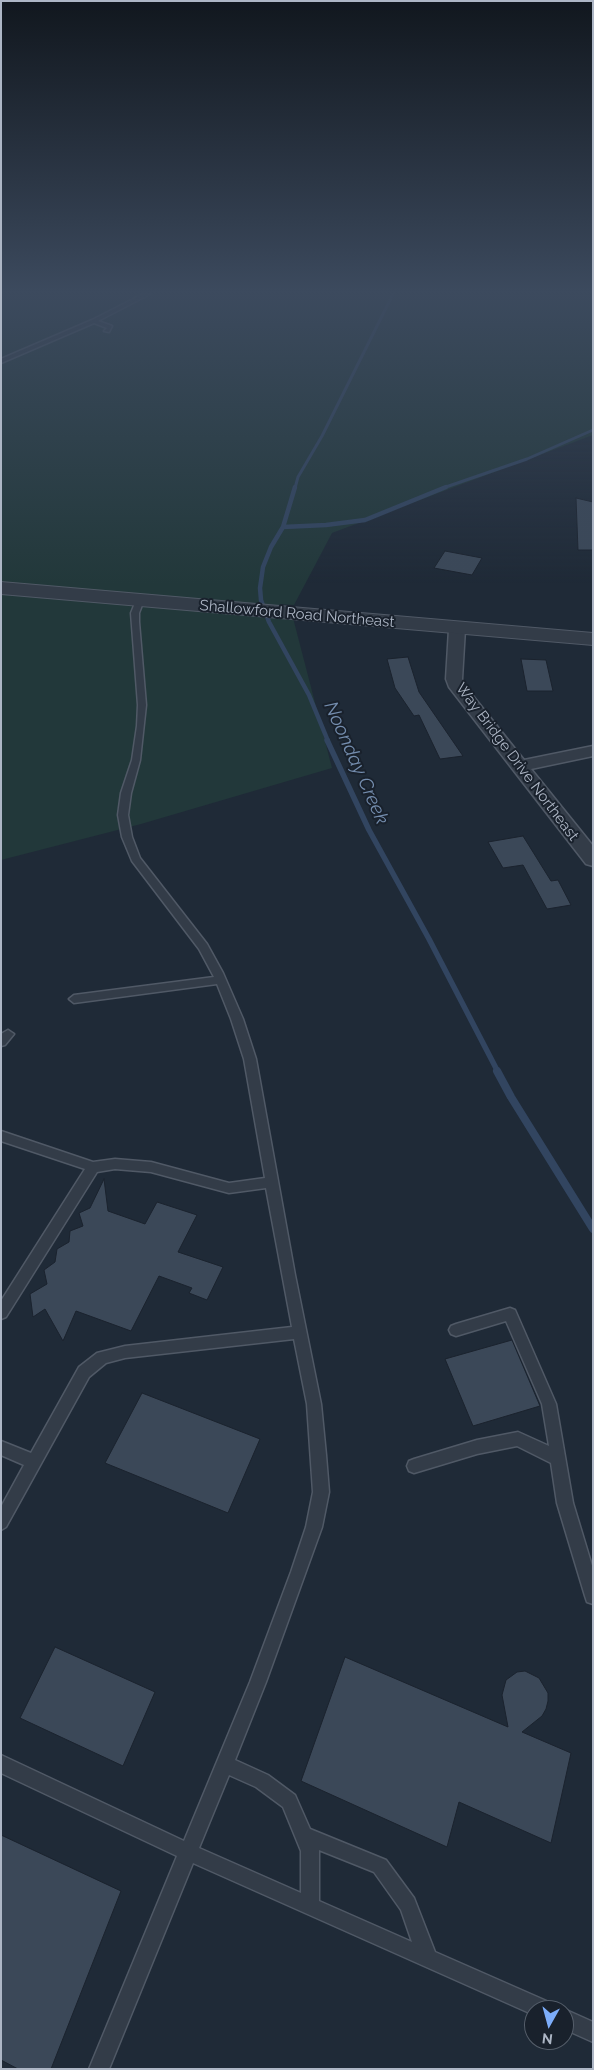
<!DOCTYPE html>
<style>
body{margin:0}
#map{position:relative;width:594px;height:2070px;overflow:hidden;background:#1f2a37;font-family:Raleway,sans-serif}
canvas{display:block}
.frame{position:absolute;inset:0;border:2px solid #adb6c5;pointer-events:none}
.north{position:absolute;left:524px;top:2000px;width:50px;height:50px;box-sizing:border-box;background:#19212c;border:1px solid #545d69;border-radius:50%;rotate:187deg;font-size:14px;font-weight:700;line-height:20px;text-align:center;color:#adb6c5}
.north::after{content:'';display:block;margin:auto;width:18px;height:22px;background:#7dadfa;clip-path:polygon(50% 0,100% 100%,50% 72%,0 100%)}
</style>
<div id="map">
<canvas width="594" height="2070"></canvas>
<div class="frame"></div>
<div class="north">N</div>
</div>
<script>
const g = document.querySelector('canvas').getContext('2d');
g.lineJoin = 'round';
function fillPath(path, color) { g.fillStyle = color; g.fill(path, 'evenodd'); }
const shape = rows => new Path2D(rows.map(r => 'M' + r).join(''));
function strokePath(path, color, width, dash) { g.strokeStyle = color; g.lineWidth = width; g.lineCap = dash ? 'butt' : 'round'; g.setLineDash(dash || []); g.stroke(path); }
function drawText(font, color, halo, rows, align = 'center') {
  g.font = font + ' Raleway,sans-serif'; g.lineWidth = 4; g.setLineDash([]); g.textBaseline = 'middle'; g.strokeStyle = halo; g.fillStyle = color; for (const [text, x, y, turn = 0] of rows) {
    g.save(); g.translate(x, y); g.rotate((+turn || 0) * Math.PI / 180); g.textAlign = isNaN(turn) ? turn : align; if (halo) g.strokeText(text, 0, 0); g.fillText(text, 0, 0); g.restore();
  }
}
const green = shape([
 [1,294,593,294,593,435,332,533,294,605,280,604,292,614,332,768,141,824,1,860]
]);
const streamFar3 = shape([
 [295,488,298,477,322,436,393,294],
 [443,488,527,459,593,430]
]);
const streamFar2 = shape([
 [295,487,283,527,271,547,263,567,260,588,261,600,269,622,309,695,328,741],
 [283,527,326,525,365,520,446,487]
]);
const streamFar1 = shape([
 [327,740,369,830,429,939,498,1072]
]);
const stream = shape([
 [497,1071,511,1097,593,1229]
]);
const building = shape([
 [576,498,593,502,593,550,578,550,576,498],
 [445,551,482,558,472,575,434,568,445,551],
 [408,657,419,692,463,756,440,759,419,715,414,716,395,688,387,659,408,657],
 [521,659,546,660,553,691,527,691,521,659],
 [523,836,551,881,558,880,571,905,547,909,523,865,503,868,488,842,523,836],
 [104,1179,108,1211,145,1224,157,1202,197,1215,178,1252,223,1267,207,1300,189,1293,192,1288,159,1276,131,1331,76,1311,63,1341,45,1309,33,1317,30,1294,47,1284,44,1270,55,1262,57,1249,69,1242,70,1231,83,1226,79,1213,90,1208,104,1179],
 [512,1340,540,1406,473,1426,445,1359,512,1340],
 [142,1393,260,1439,228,1513,105,1463,142,1393],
 [55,1647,155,1692,123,1766,20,1718,55,1647],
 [345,1657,508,1727,502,1695,506,1680,517,1672,525,1671,539,1678,548,1693,548,1701,546,1709,542,1716,522,1732,571,1753,551,1843,459,1802,447,1847,301,1781,345,1657],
 [1,1835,121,1891,51,2069,18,2069,1,2060,1,1835]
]);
const service = shape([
 [143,294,150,294,98,321,112,326,109,332,104,331,107,328,94,323,1,363,1,359,92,320,143,294],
 [137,598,144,600,139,613,139,622,146,705,140,760,131,793,128,815,132,837,140,858,207,944,223,973,243,1019,256,1059,295,1275,321,1404,326,1455,329,1492,322,1527,266,1682,235,1760,268,1775,295,1795,310,1829,386,1860,414,1898,435,1952,551,2003,554,2010,534,2010,534,2015,193,1863,109,2069,89,2069,177,1856,1,1773,1,1755,184,1841,250,1682,291,1572,306,1527,313,1492,307,1404,294,1339,125,1358,106,1363,89,1377,6,1527,1,1530,1,1507,24,1465,1,1455,1,1441,31,1453,79,1367,97,1353,125,1346,292,1327,266,1188,229,1193,151,1172,115,1169,97,1172,6,1317,1,1319,1,1301,85,1169,1,1141,1,1131,93,1162,115,1159,151,1162,229,1183,265,1178,244,1059,231,1019,217,984,74,1003,69,999,74,995,214,977,199,949,132,861,122,837,118,815,121,793,132,760,137,726,138,705,131,613,137,598],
 [229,1775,256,1787,283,1807,301,1851,301,1893,199,1848,229,1775],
 [319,1850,374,1872,401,1910,412,1942,319,1901,319,1850],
 [8,1030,14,1034,5,1045,1,1046,1,1034,8,1030],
 [510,1308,515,1310,556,1404,573,1503,593,1569,593,1604,587,1602,585,1596,557,1503,551,1463,517,1446,477,1454,414,1473,409,1471,407,1466,409,1461,414,1459,477,1440,518,1432,549,1446,542,1404,506,1321,456,1336,451,1334,449,1330,451,1326,456,1324,510,1308],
 [564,2009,593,2022,593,2042,564,2029,564,2010,562,2010,564,2009]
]);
const minor = shape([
 [457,624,463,626,465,629,462,679,465,686,524,760,593,746,593,756,531,769,593,846,593,866,586,864,449,687,446,679,449,629,451,626,457,624]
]);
const tertiary = shape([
 [1,582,593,633,593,645,1,594,1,582]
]);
const farStreetnames = [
 ["Shallowford Road Northeast",297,614,5],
 ["Way Bridge Drive Northeast",517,762,53]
];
const waterNames = [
 ["Noonday Creek",356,763,66]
];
fillPath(green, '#22383a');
strokePath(streamFar3, '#324560', 3);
strokePath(streamFar2, '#324560', 4.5);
strokePath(streamFar1, '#324560', 5.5);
strokePath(stream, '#324560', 8);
fillPath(building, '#3b4858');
strokePath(building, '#1b232e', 1);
strokePath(service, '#505966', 3);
strokePath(minor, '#505966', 3);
strokePath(tertiary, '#505966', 2);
fillPath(service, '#333c48');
fillPath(minor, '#333c48');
fillPath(tertiary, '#333c48');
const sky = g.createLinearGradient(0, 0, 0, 584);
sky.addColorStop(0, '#11171e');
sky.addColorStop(0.5, '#3c4a5e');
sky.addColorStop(1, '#3c4a5e00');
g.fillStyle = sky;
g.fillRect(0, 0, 594, 584);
drawText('15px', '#adb6c5', '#19212c', farStreetnames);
drawText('italic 19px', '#748dae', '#19212c', waterNames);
</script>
